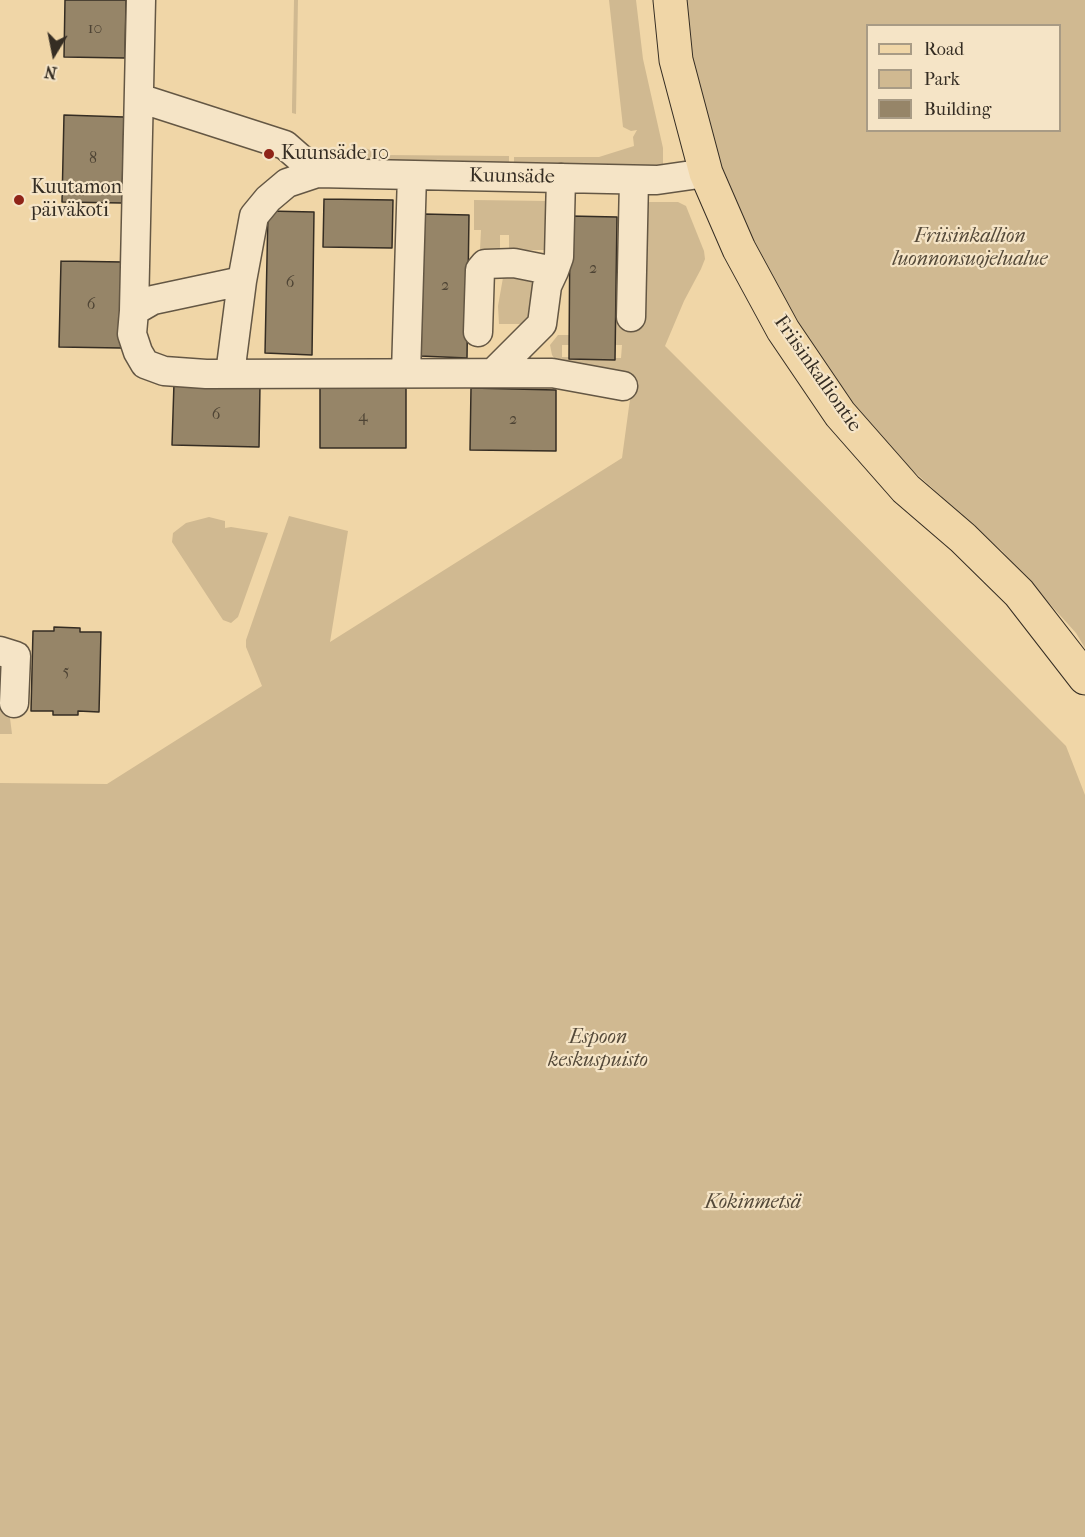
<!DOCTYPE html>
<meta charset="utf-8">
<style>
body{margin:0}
#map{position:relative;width:1085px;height:1537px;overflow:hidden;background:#f0d6a7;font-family:"IM FELL French Canon",serif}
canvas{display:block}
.legend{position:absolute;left:866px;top:24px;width:195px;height:108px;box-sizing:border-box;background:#f5e4c6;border:2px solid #a89b85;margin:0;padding:8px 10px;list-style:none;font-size:18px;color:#352d23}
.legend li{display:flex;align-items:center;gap:12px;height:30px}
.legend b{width:30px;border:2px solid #a89b85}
.north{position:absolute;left:24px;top:24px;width:60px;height:60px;-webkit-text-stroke:4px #f5e4c6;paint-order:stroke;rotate:190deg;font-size:16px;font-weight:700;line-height:24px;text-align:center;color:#352d23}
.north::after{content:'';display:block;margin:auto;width:21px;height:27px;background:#352d23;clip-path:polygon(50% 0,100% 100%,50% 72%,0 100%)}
</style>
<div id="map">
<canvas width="1085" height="1537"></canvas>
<ul class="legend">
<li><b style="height:8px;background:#f0d6a7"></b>Road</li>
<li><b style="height:16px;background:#d0b991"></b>Park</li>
<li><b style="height:16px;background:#968568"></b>Building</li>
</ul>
<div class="north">N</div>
</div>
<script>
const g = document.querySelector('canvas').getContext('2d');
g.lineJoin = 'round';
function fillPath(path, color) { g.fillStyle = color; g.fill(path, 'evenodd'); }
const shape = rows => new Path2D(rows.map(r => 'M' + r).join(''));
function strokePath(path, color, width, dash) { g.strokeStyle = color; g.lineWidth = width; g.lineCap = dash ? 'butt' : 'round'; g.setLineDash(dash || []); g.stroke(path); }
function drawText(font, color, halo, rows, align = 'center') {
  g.font = font + ' "IM FELL French Canon",serif'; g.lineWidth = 4.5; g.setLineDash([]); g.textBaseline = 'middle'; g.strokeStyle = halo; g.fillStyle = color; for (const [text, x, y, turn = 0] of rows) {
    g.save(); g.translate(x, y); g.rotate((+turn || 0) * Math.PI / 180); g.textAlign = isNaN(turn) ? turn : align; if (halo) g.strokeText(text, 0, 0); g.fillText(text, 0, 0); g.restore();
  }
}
const green = shape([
 [294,0,298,0,296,114,292,113,292,106],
 [609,0,636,0,643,59,663,148,663,164,658,168,514,167,514,157,599,157,634,146,633,137,637,130,631,131,623,127],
 [686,0,1085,0,1085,648,1076,633,1002,551,899,458,821,367,758,263,717,156,693,60],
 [868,26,1060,26,1060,130,868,130],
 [363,147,382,155,509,156,509,166,373,163,359,151],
 [474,200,547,201,547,250,509,250,509,235,500,235,500,250,480,250,481,230,474,230],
 [643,202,678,202,686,206,704,251,705,259,701,269,684,301,665,346,1066,746,1085,795,1085,1537,0,1537,0,783,107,784,262,686,246,647,246,640,289,516,348,531,330,642,622,458,633,377,557,362,552,355,550,345,558,335,569,335,569,345,562,345,562,357,569,357,569,359,615,360,615,358,621,358,622,345,615,345,616,321,640,322],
 [504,272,535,279,533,311,522,324,499,324,498,306],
 [209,517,225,521,225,528,231,527,268,533,238,617,231,623,223,620,172,542,173,533,186,523],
 [0,685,6,686,12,734,0,734]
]);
const building = shape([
 [65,0,126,0,125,58,64,57,65,0],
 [64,115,124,117,122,203,62,202,64,115],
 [324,199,393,200,392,248,323,247,324,199],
 [268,211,314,212,312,355,265,353,268,211],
 [423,214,469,215,467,358,420,356,423,214],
 [570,216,617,217,615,360,569,359,570,216],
 [61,261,123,262,121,348,59,347,61,261],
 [174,383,260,385,259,447,172,445,174,383],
 [320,386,406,387,406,448,320,448,320,386],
 [471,388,556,390,556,451,470,450,471,388],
 [54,627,80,628,80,632,101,632,99,712,78,711,78,715,53,715,53,711,31,711,33,631,54,631,54,627]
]);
const minor = shape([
 [139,98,285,145,317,173],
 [554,271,559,257,561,178],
 [134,311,141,0],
 [631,317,634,180],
 [478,332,480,270,485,264,514,263,554,271,547,286,542,324,493,373],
 [406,373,412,175],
 [230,374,242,281],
 [623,386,552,373,206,374,164,371,145,364,138,352,132,334,134,311,153,300,242,281,254,216,268,199,287,183,317,173,657,180,706,173],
 [0,651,16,656,14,703]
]);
const major = shape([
 [670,0,676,60,706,173,739,249,783,330,840,414,906,489,963,538,1019,593,1085,678]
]);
const markers = [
 [269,154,6,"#8f2418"],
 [19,200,6,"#8f2418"]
];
const numberNames = [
 ["10",95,29],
 ["8",93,159],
 ["2",593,269],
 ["6",290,283],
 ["2",445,286],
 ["6",91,305],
 ["6",216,415],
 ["4",363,417],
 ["2",513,420],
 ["5",66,672]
];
const poiNames = [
 ["Kuunsäde 10",281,154],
 ["Kuutamon",31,188],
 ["päiväkoti",31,211]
];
const streetNames = [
 ["Kuunsäde",512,177,1],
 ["Friisinkalliontie",817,374,55]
];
const parkNames = [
 ["Friisinkallion",970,237],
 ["luonnonsuojelualue",970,260],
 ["Espoon",598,1038],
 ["keskuspuisto",598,1061],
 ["Kokinmetsä",753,1203]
];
fillPath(green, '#d0b991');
fillPath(building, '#968568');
strokePath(building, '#352d23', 1.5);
strokePath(minor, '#645744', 31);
strokePath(major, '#352d23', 35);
strokePath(minor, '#f5e4c6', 28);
strokePath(major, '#f0d6a7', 33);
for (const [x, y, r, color] of markers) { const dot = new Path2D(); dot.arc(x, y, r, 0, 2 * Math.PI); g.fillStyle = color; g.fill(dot); strokePath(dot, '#f5e4c6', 2); }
drawText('16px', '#4d4334', null, numberNames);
drawText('20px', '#352d23', '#f5e4c6', poiNames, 'left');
drawText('20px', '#352d23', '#f5e4c6', streetNames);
drawText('italic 20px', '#544939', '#f5e4c6', parkNames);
</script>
